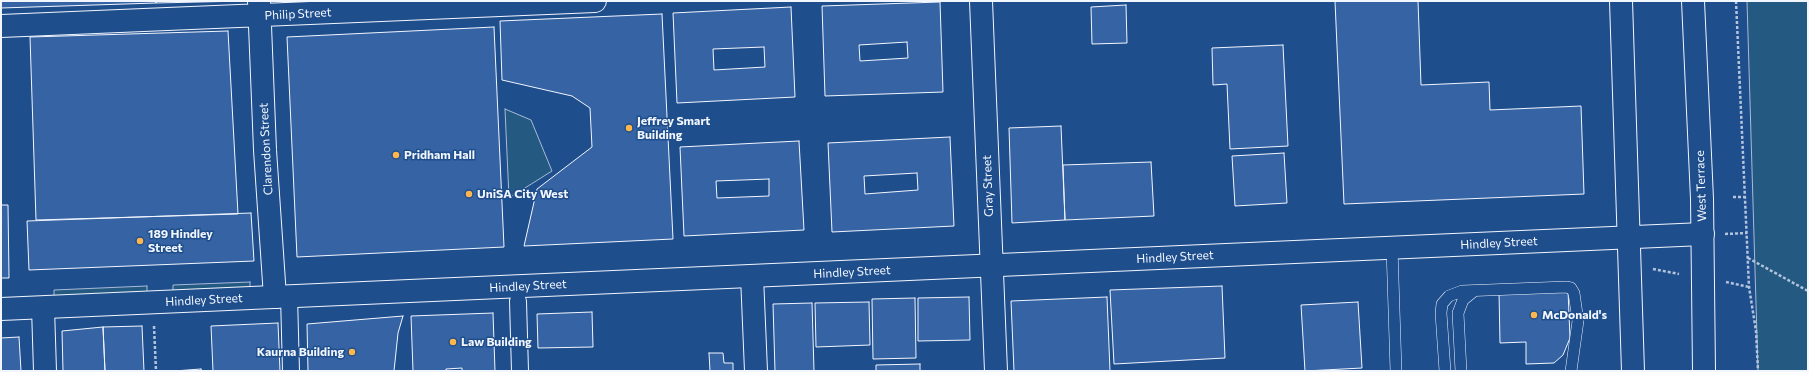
<!DOCTYPE html>
<style>
body{margin:0}
#map{position:relative;width:1809px;height:372px;overflow:hidden;background:#1f4e8c;font-family:Commissioner,sans-serif}
canvas{display:block}
.frame{position:absolute;inset:0;border:2px solid #f2f6ff;pointer-events:none}
</style>
<div id="map">
<canvas width="1809" height="372"></canvas>
<div class="frame"></div>
</div>
<script>
const g = document.querySelector('canvas').getContext('2d');
g.lineJoin = 'round';
function fillPath(path, color) { g.fillStyle = color; g.fill(path, 'evenodd'); }
const shape = rows => new Path2D(rows.map(r => 'M' + r).join(''));
function strokePath(path, color, width, dash) { g.strokeStyle = color; g.lineWidth = width; g.lineCap = dash ? 'butt' : 'round'; g.setLineDash(dash || []); g.stroke(path); }
function drawText(font, color, halo, rows, align = 'center') {
  g.font = font + ' Commissioner,sans-serif'; g.lineWidth = 3; g.setLineDash([]); g.textBaseline = 'middle'; g.strokeStyle = halo; g.fillStyle = color; for (const [text, x, y, turn = 0] of rows) {
    g.save(); g.translate(x, y); g.rotate((+turn || 0) * Math.PI / 180); g.textAlign = isNaN(turn) ? turn : align; if (halo) g.strokeText(text, 0, 0); g.fillText(text, 0, 0); g.restore();
  }
}
const green = shape([
 [1747,1,1808,1,1808,371,1758,371,1747,1],
 [505,109,531,120,552,171,509,198,505,109],
 [250,282,250,288,173,291,173,285,250,282],
 [147,286,147,292,54,296,54,290,147,286]
]);
const building = shape([
 [1,1,156,1,156,3,1,8,1,1],
 [156,1,243,1,156,3,156,1],
 [1335,1,1418,1,1421,85,1489,82,1490,110,1581,106,1584,194,1344,204,1335,1],
 [940,2,943,92,825,96,822,6,940,2],
 [907,42,908,58,860,61,859,45,907,42],
 [1126,5,1127,43,1092,44,1091,7,1126,5],
 [791,7,795,97,677,103,673,13,791,7],
 [764,47,765,67,714,70,713,49,764,47],
 [662,14,673,239,524,246,537,189,592,147,590,108,572,96,502,80,500,21,662,14],
 [494,27,504,247,297,257,287,37,494,27],
 [228,31,238,214,36,220,30,37,228,31],
 [1283,45,1288,146,1230,149,1227,84,1213,85,1212,48,1283,45],
 [1061,126,1065,220,1012,223,1009,128,1061,126],
 [950,137,954,226,832,232,828,143,950,137],
 [917,173,918,190,865,194,864,176,917,173],
 [799,141,804,230,684,236,680,147,799,141],
 [769,179,769,196,717,198,716,181,769,179],
 [1284,153,1287,203,1235,206,1232,156,1284,153],
 [1151,162,1154,216,1065,220,1063,165,1151,162],
 [1,205,8,205,9,278,1,278,1,205],
 [251,213,254,261,29,270,27,221,251,213],
 [1222,286,1225,358,1114,364,1110,290,1222,286],
 [1568,290,1570,338,1563,355,1554,363,1526,364,1526,342,1500,343,1499,292,1568,290],
 [969,297,970,340,918,341,918,298,969,297],
 [1107,297,1110,371,1014,371,1011,301,1107,297],
 [915,298,916,358,873,359,872,299,915,298],
 [869,302,870,345,816,347,815,303,869,302],
 [1358,302,1362,368,1305,371,1301,305,1358,302],
 [812,303,814,371,775,371,773,304,812,303],
 [592,312,593,347,538,348,537,314,592,312],
 [493,313,495,371,462,371,462,368,446,369,446,371,413,371,411,316,493,313],
 [403,316,398,333,394,371,308,371,307,324,403,316],
 [278,323,280,371,213,371,211,326,278,323],
 [142,326,144,371,105,371,103,327,142,326],
 [103,327,105,371,63,371,62,331,103,327],
 [19,337,21,371,1,371,1,338,19,337],
 [709,353,723,353,724,363,733,363,733,371,710,371,709,353],
 [920,364,920,371,876,371,876,365,920,364],
 [201,369,202,371,174,371,201,369]
]);
const path = shape([
 [1736,1,1749,287,1756,331,1758,371],
 [1733,197,1746,197],
 [1725,234,1747,233],
 [1748,258,1808,291],
 [1653,269,1679,274],
 [1726,282,1749,287],
 [154,326,156,371]
]);
const service = shape([
 [1392,248,1396,371],
 [1445,371,1441,313,1442,304,1449,296,1462,291,1566,287,1571,288,1574,293,1578,321,1571,371],
 [1461,371,1458,313,1463,300,1474,291]
]);
const pedestrian = shape([
 [289,296,291,371],
 [518,301,520,371]
]);
const minor = shape([
 [259,1,265,150,275,297],
 [981,1,996,371],
 [1,26,595,1],
 [752,276,756,371],
 [43,308,45,371]
]);
const tertiary = shape([
 [1,309,1703,234]
]);
const primary = shape([
 [1621,1,1633,371],
 [1693,1,1702,199,1704,371]
]);
const markers = [
 [629,128,4,"#ffb74d"],
 [396,155,4,"#ffb74d"],
 [469,194,4,"#ffb74d"],
 [140,241,4,"#ffb74d"],
 [1534,315,4,"#ffb74d"],
 [453,342,4,"#ffb74d"],
 [352,352,4,"#ffb74d"]
];
const streetNames = [
 ["Philip Street",298,14,-3],
 ["Clarendon Street",266,149,-93],
 ["Gray Street",988,186,-92],
 ["West Terrace",1701,186,-92],
 ["Hindley Street",1499,243,-3],
 ["Hindley Street",1175,257,-3],
 ["Hindley Street",852,272,-3],
 ["Hindley Street",528,286,-3],
 ["Hindley Street",204,300,-3]
];
const poiNames = [
 ["Jeffrey Smart",637,121],
 ["Building",637,135],
 ["Pridham Hall",404,155],
 ["UniSA City West",477,194],
 ["189 Hindley",148,234],
 ["Street",148,248],
 ["McDonald's",1542,315],
 ["Law Building",461,342],
 ["Kaurna Building",344,352,"right"]
];
fillPath(green, '#245a82');
strokePath(green, '#a8bbd7', 1);
fillPath(building, '#3563a3');
strokePath(building, '#f2f6ff', 1);
strokePath(service, '#f2f6ff', 12);
strokePath(pedestrian, '#f2f6ff', 18);
strokePath(minor, '#f2f6ff', 24);
strokePath(tertiary, '#f2f6ff', 24);
strokePath(primary, '#f2f6ff', 24);
strokePath(path, '#b3c4dc', 2.5, [3, 2]);
strokePath(service, '#1f4e8c', 11);
strokePath(pedestrian, '#1f4e8c', 16);
strokePath(minor, '#1f4e8c', 22);
strokePath(tertiary, '#1f4e8c', 22);
strokePath(primary, '#1f4e8c', 22);
for (const [x, y, r, color] of markers) { const dot = new Path2D(); dot.arc(x, y, r, 0, 2 * Math.PI); g.fillStyle = color; g.fill(dot); strokePath(dot, '#1f4e8c', 1.5); }
drawText('12px', '#f2f6ff', '#1f4e8c', streetNames);
drawText('bold 12px', '#f2f6ff', '#1f4e8c', poiNames, 'left');
</script>
